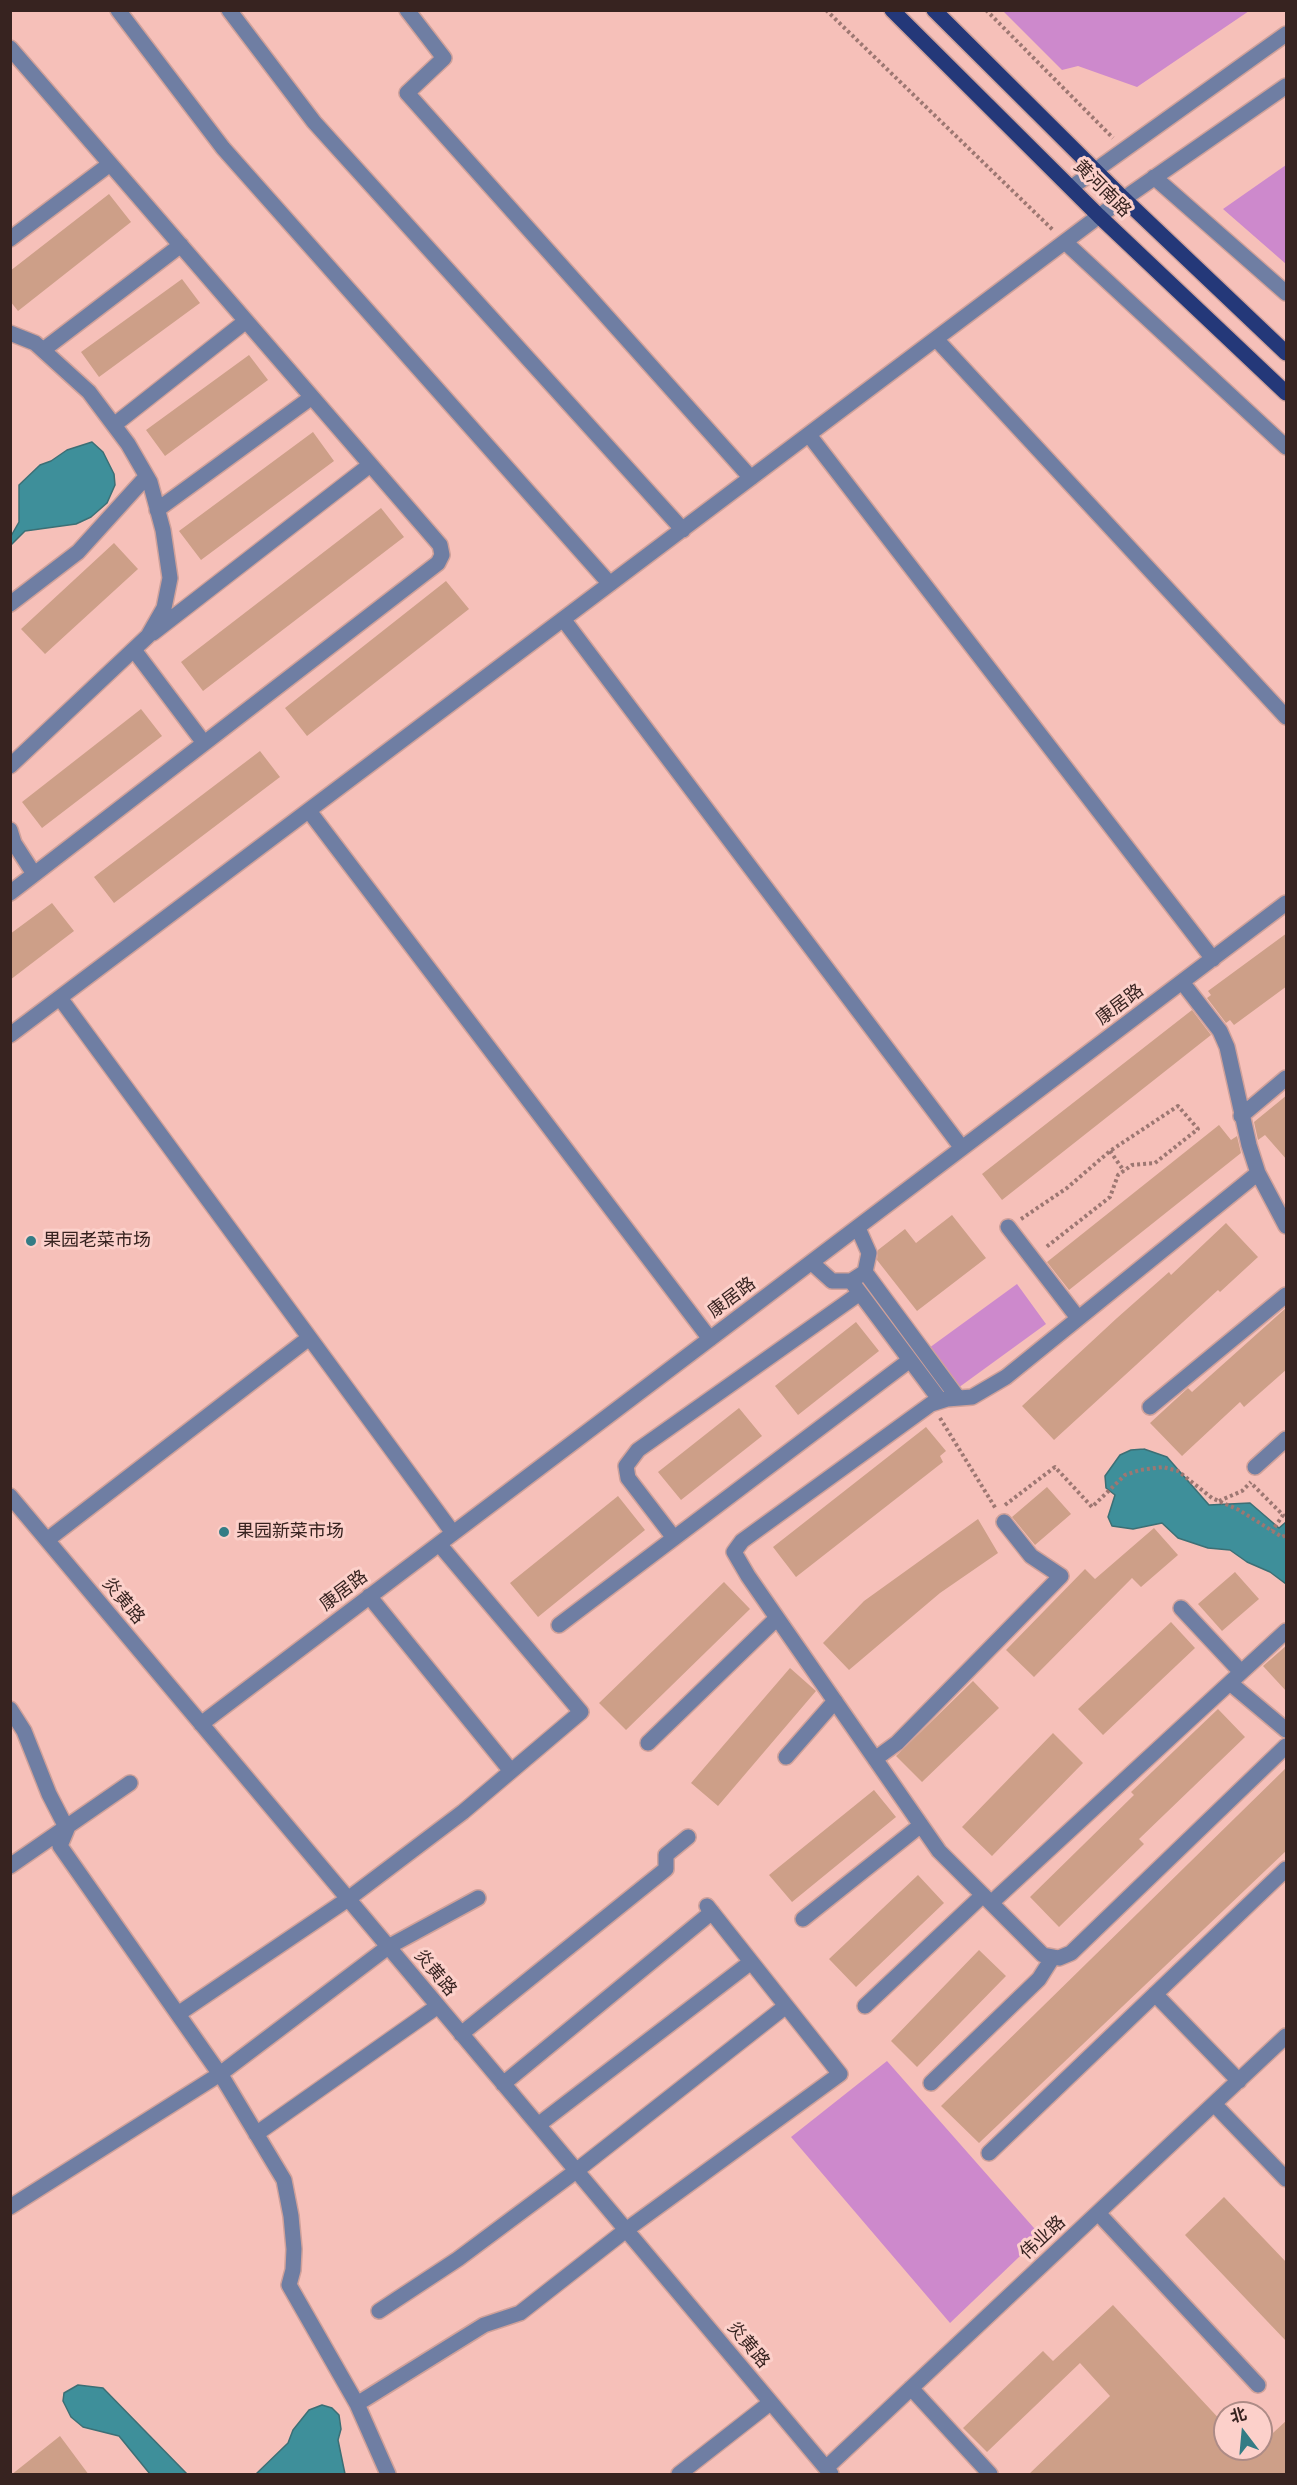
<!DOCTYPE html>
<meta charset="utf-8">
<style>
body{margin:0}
#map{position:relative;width:1297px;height:2485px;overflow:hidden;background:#f6c0b9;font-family:"Fira Sans","Noto Sans SC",sans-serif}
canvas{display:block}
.frame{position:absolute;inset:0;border:12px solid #372320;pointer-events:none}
.north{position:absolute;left:1213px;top:2401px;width:60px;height:60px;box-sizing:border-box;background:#fcd0ca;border:2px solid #ad8b86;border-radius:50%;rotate:344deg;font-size:16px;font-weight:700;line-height:24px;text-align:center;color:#372320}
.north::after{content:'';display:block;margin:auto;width:21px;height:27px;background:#347c85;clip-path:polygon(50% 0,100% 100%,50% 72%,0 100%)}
</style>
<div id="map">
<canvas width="1297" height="2485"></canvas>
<div class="frame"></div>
<div class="north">北</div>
</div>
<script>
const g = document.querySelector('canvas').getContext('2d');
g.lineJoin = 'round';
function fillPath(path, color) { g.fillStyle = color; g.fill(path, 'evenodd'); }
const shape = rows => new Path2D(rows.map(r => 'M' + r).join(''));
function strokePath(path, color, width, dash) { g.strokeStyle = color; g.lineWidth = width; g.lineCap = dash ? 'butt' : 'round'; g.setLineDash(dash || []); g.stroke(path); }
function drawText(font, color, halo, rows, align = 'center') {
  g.font = font + ' "Fira Sans","Noto Sans SC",sans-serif'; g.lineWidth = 6; g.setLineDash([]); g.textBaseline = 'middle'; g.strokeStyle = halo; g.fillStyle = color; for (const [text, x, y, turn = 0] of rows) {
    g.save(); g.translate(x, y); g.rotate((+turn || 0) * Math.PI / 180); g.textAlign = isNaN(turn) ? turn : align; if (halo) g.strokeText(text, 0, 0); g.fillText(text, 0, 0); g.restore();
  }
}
const green = shape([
 [1003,11,1249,11,1137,87,1078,66,1062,70],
 [1286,165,1286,264,1223,209],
 [1017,1284,1046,1324,958,1388,929,1348],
 [887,2061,1041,2236,950,2323,791,2137]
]);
const water = shape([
 [92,442,103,452,114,474,115,485,107,503,91,517,76,524,25,531,11,545,11,536,19,522,19,485,40,465,51,461,67,450,92,442],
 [1144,1449,1167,1457,1209,1505,1250,1503,1279,1528,1286,1522,1286,1584,1270,1572,1247,1562,1230,1550,1208,1548,1178,1538,1162,1523,1133,1529,1112,1526,1108,1517,1115,1495,1106,1488,1105,1476,1120,1455,1131,1450,1144,1449],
 [78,2385,103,2388,187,2474,150,2474,119,2436,83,2427,71,2417,63,2401,64,2393,78,2385],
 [322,2405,332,2408,339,2415,341,2429,338,2440,345,2474,256,2474,288,2443,293,2430,309,2410,322,2405]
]);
const building = shape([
 [109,194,131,222,18,311,10,301,10,271],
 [182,279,200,303,99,377,81,352],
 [249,355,268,380,165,456,146,430],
 [313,432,334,461,201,560,179,531],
 [381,508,404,537,203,691,181,662],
 [114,543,138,569,45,654,21,629],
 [446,581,469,609,307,736,285,708],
 [141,709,162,736,42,828,22,802],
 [260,751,280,777,114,903,94,877],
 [52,903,74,931,10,980,10,934],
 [1287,933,1287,986,1234,1025,1230,1020,1226,1023,1207,998,1211,995,1208,991],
 [1192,1010,1211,1035,1002,1200,982,1174],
 [1287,1095,1287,1160,1265,1135,1258,1140,1254,1122],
 [1219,1125,1231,1140,1237,1136,1241,1153,1069,1290,1047,1262],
 [952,1215,986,1258,917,1311,877,1260,878,1250,905,1229,916,1243],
 [1226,1223,1258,1257,1220,1292,1218,1290,1054,1440,1022,1406,1117,1318,1169,1272,1171,1275],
 [1287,1307,1287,1369,1244,1407,1240,1402,1182,1456,1150,1423,1188,1388,1192,1392],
 [856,1322,879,1351,798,1415,775,1386],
 [739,1408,762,1436,681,1500,658,1472],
 [926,1427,946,1451,940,1456,943,1462,796,1577,773,1547],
 [1047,1487,1071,1514,1035,1545,1012,1517],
 [618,1496,645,1530,538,1617,510,1583],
 [978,1519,998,1553,940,1593,849,1670,823,1643,864,1601],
 [1154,1528,1178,1555,1141,1587,1132,1578,1034,1677,1006,1650,1085,1569,1095,1579],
 [1235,1572,1259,1599,1222,1631,1198,1604],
 [724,1582,750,1609,626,1730,599,1703],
 [1171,1622,1195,1648,1103,1735,1078,1709],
 [1287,1645,1287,1692,1263,1666],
 [790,1668,816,1691,718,1806,691,1783],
 [973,1681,999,1708,922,1782,896,1756],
 [1218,1709,1245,1737,1139,1839,1144,1844,1059,1927,1030,1897,1134,1795,1131,1792],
 [1053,1733,1083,1763,992,1856,962,1827],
 [1287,1767,1287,1850,979,2143,941,2106],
 [874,1790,896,1817,792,1902,769,1875],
 [918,1875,944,1903,856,1987,829,1959],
 [979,1950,1006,1976,917,2067,891,2041],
 [1224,2197,1287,2263,1287,2342,1185,2235],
 [1113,2305,1225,2425,1225,2449,1261,2449,1261,2444,1287,2420,1287,2475,1028,2475,1110,2396,1080,2363,987,2452,963,2428,1043,2351,1053,2361],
 [60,2436,89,2475,11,2475]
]);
const path = shape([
 [826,10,1054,231],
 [986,10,1113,138],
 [1110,1151,1124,1171],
 [1021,1219,1067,1188,1110,1151,1178,1106,1198,1129,1155,1163,1132,1165,1118,1175,1110,1197,1045,1248],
 [940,1418,996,1509],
 [1253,1485,1283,1515,1272,1531],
 [1219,1501,1242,1491,1251,1482],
 [1005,1505,1055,1467,1092,1507,1125,1475,1140,1470,1163,1467,1178,1471,1212,1498,1239,1510,1282,1537,1286,1535]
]);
const minor = shape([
 [118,10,223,148,610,584],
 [229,10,314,122,683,530],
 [407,10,444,58,407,93,751,478],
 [10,48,440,545,442,555,438,563,10,893],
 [1154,177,1286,293],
 [1072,187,1286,34],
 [10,239,110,164],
 [1065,242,1286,447],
 [10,333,35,343,89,392,128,444,150,482,163,530,170,578,164,608,148,636,10,766],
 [936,339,1286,717],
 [43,350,181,245],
 [114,425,246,321],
 [809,435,1213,959],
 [157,510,312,397],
 [10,604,78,552,146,477],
 [563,619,962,1148],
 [153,633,370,465],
 [134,650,204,743],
 [309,811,710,1339],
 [10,830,14,843,34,874],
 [1182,982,1220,1031,1227,1047,1249,1145,1258,1173,1286,1226],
 [60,998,453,1533],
 [10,1035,1099,216,1286,86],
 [1241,1116,1286,1078],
 [1258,1173,1006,1377,972,1397,947,1399,931,1404,742,1541,734,1552,748,1576,939,1851,1043,1955,1059,1958,1071,1953,1286,1746],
 [1008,1227,1078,1318],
 [812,1263,832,1281,851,1281,865,1272,869,1253,858,1228],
 [865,1272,958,1398],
 [851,1281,940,1400],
 [1150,1407,1286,1295],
 [1255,1467,1286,1439],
 [10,1496,831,2474],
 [674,1538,628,1478,626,1466,638,1450,860,1293],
 [47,1540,309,1338],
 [369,1596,511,1771],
 [1181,1608,1241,1672],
 [559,1625,910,1360],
 [1230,1683,1286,1730],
 [10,1709,24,1731,49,1794,67,1829,60,1846,224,2080,284,2180,291,2216,294,2249,293,2270,289,2285,357,2404,388,2474],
 [201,1724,1286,903],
 [648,1743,777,1618],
 [786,1757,835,1701],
 [875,1759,897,1743,1061,1576,1031,1556,1004,1522],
 [10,1866,130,1783],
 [991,1903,1286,1631],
 [803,1919,921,1825],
 [1155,1994,1239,2081],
 [865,2006,983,1895],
 [178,2014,348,1899,463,1812,581,1712,439,1544],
 [461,2034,666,1869,666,1855,688,1837],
 [931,2083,1039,1979,1053,1957],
 [503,2084,712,1912],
 [1214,2104,1286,2179],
 [538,2125,751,1962],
 [256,2134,438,2006],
 [989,2153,1286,1869],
 [10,2207,220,2074,388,1947,478,1898],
 [1098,2213,1258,2385],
 [379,2311,458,2259,576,2171,786,2006],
 [911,2388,990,2474],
 [357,2404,484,2325,520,2313,626,2230,840,2074,707,1906],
 [826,2468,1286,2036],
 [679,2474,770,2403]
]);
const major = shape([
 [892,10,1099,216,1286,393],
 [934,10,1123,198,1286,353]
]);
const markers = [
 [31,1241,6,"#347c85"],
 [224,1532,6,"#347c85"]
];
const streetNames = [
 ["黄河南路",1102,189,45],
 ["康居路",1120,1005,-37],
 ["康居路",732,1298,-37],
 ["康居路",344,1591,-37],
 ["炎黄路",123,1601,50],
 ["炎黄路",435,1973,50],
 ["伟业路",1043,2238,-43],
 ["炎黄路",748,2345,50]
];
const poiNames = [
 ["果园老菜市场",43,1241],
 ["果园新菜市场",236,1532]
];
fillPath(green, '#cd89cc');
fillPath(water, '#3e8f9a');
strokePath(water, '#3c6f75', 1.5);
fillPath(building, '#cd9f88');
strokePath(minor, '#d0a19a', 18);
strokePath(major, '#d0a19a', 18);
strokePath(path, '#9d7772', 4, [3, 3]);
strokePath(minor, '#6f7ea3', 15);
strokePath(major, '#243879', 15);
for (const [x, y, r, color] of markers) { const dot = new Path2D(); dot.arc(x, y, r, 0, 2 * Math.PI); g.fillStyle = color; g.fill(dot); strokePath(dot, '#fcd0ca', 2); }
drawText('18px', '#372320', '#fcd0ca', streetNames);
drawText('18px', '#372320', '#fcd0ca', poiNames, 'left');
</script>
